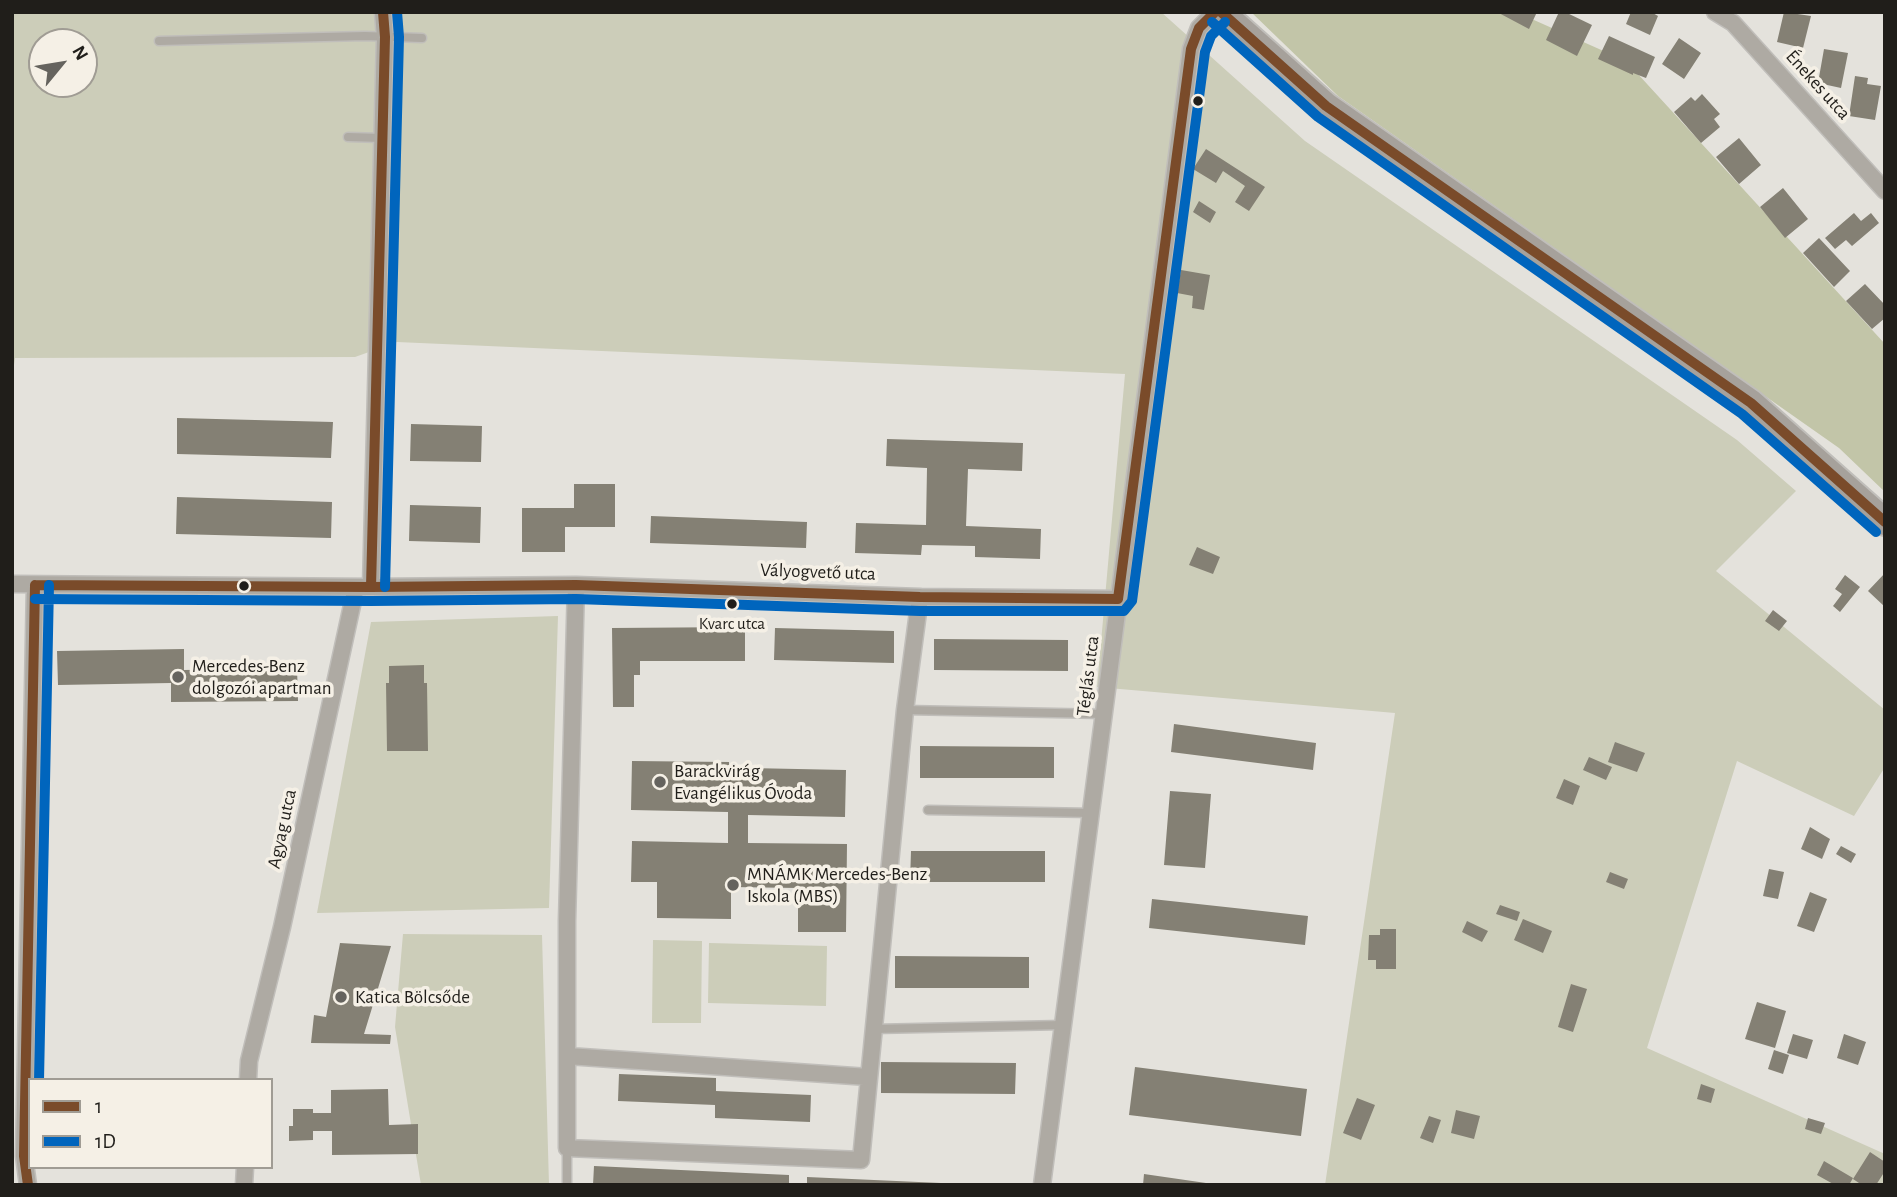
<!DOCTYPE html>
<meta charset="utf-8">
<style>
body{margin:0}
#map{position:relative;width:1897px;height:1197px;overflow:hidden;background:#e4e2dc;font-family:"Alegreya Sans",sans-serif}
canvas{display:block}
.frame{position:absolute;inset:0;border:14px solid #201e1a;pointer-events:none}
.legend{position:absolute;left:28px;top:1078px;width:245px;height:91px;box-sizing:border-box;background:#f5f0e6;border:2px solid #a09c94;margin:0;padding:9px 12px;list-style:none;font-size:21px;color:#201e1a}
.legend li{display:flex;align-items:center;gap:14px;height:35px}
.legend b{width:35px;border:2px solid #a09c94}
.north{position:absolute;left:28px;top:28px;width:70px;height:70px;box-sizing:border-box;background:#f5f0e6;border:2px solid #a09c94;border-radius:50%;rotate:60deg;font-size:19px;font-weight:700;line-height:28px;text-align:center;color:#201e1a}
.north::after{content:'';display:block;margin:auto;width:24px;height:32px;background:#65635e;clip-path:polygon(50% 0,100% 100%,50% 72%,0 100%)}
</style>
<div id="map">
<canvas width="1897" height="1197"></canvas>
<div class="frame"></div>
<ul class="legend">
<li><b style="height:9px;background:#7a4b2a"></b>1</li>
<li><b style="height:9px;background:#0065bd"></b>1D</li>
</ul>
<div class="north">N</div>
</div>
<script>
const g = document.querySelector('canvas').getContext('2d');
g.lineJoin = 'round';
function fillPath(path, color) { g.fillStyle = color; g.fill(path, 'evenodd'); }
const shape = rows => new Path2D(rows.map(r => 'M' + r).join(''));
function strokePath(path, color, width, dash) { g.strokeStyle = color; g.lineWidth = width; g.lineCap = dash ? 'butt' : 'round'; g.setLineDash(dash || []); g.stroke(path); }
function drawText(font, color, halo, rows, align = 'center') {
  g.font = font + ' "Alegreya Sans",sans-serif'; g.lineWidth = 7; g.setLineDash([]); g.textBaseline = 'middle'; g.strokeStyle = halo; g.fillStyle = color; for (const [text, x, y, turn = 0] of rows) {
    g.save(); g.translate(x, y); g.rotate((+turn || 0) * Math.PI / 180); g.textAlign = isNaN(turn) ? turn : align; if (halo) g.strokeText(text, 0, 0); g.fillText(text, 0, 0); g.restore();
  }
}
const green = shape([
 [12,12,1161,12,1305,141,1737,440,1796,491,1716,571,1885,710,1885,767,1854,816,1737,761,1647,1048,1885,1154,1885,1185,1325,1185,1395,713,1097,687,1125,374,397,342,355,357,15,358,12,380],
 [42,42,84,42,84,84,42,84],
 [558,616,549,908,317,913,371,622],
 [403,934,542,935,549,1185,421,1185,395,1027],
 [653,940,702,941,701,1023,652,1023],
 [709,943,827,946,826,1006,708,1003]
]);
const forest = shape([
 [1251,12,1516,12,1626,61,1885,344,1885,492,1839,448,1338,96]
]);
const building = shape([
 [1497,12,1537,12,1529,29],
 [1559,12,1565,12,1592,25,1577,56,1546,40],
 [1631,12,1651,12,1658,16,1650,35,1626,24],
 [1784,12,1811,16,1803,48,1777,42],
 [1609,36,1655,57,1646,78,1633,73,1633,75,1598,59],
 [1679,38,1701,53,1684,79,1662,64],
 [1824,49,1848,53,1841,88,1818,83],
 [1855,76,1868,78,1867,84,1881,86,1875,120,1849,116],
 [1702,94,1720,114,1714,119,1720,127,1701,143,1674,112,1691,97,1695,101],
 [1739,138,1761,165,1739,184,1716,157],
 [1206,149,1265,187,1249,211,1235,202,1245,186,1223,171,1216,183,1193,169],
 [1783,188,1808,219,1785,238,1760,207],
 [1199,201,1216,212,1210,223,1193,212],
 [1854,213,1861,221,1871,213,1879,223,1852,246,1846,240,1835,249,1825,238],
 [1819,238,1850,271,1834,287,1803,253],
 [1181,270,1210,275,1204,310,1192,308,1193,296,1177,293],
 [1865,284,1885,305,1885,318,1872,329,1846,301],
 [177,418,333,422,331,458,177,454],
 [411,424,482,426,481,462,410,461],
 [887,439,1023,443,1022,471,968,469,966,526,1041,529,1040,559,975,557,975,546,922,545,921,555,855,553,856,523,926,525,927,468,886,466],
 [574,484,615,484,615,527,565,527,565,552,522,552,522,508,574,508],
 [177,497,332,502,331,538,176,534],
 [410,505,481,507,480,543,409,541],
 [651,516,807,522,806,548,650,543],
 [1197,547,1220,557,1213,574,1189,565],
 [1885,573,1885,607,1868,591],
 [1845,575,1860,587,1840,612,1833,606,1842,594,1835,589],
 [1773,610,1787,621,1779,631,1765,621],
 [745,627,745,661,640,661,640,675,634,675,634,707,613,707,612,628],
 [775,628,894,631,894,663,774,660],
 [934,639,1068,640,1068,671,934,670],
 [184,649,184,670,297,668,298,701,171,702,171,683,58,685,57,651],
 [424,665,424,683,427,683,428,751,387,751,386,683,389,683,389,666],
 [1174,724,1316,743,1313,770,1171,752],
 [1615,742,1645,753,1637,772,1608,762],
 [920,746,1054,747,1054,778,920,778],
 [1589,757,1612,767,1606,780,1583,770],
 [632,761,729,762,729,778,749,778,749,768,846,770,845,817,748,815,748,843,847,844,846,932,798,932,798,888,731,887,731,919,657,918,657,882,631,882,632,841,728,843,728,812,631,810],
 [1564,779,1580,786,1573,805,1556,798],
 [1170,791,1211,794,1205,868,1164,865],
 [1810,827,1830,839,1822,859,1801,849],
 [1841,846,1856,854,1851,863,1836,854],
 [911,851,1045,851,1045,882,910,882],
 [1769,869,1784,872,1778,899,1763,896],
 [1610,872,1628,879,1624,889,1606,882],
 [1810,892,1827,899,1814,932,1797,926],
 [1152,899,1308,916,1305,945,1149,928],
 [1500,905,1520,912,1517,921,1496,914],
 [1523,919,1552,931,1543,953,1514,940],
 [1467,921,1488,931,1482,942,1462,932],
 [1380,929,1396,929,1396,969,1376,969,1376,960,1368,960,1369,935,1380,935],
 [340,943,391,946,364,1034,391,1035,390,1044,311,1043,314,1015,326,1017],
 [895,956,1029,957,1029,988,895,988],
 [1571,984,1587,989,1573,1032,1558,1027],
 [1757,1002,1786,1011,1775,1048,1745,1039],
 [1793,1034,1813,1040,1807,1059,1787,1053],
 [1844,1034,1866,1042,1858,1065,1837,1058],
 [1774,1050,1789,1055,1783,1074,1768,1069],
 [881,1062,1016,1063,1015,1094,881,1093],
 [1135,1067,1307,1089,1301,1136,1129,1115],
 [619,1074,716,1078,716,1091,811,1095,810,1122,715,1118,715,1105,618,1101],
 [1701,1084,1715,1089,1711,1103,1697,1099],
 [388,1089,389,1125,418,1124,418,1154,332,1155,332,1131,313,1131,313,1140,289,1141,289,1126,293,1126,293,1109,313,1109,313,1113,331,1113,331,1090],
 [1357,1098,1375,1105,1361,1140,1343,1133],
 [1456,1110,1480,1116,1474,1139,1451,1133],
 [1429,1116,1441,1120,1433,1143,1420,1138],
 [1808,1118,1825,1123,1821,1134,1805,1129],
 [1870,1152,1885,1162,1885,1171,1876,1185,1858,1185,1859,1183,1853,1179],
 [1824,1161,1853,1178,1849,1185,1835,1185,1817,1175],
 [594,1166,789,1175,789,1185,593,1185],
 [1144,1174,1206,1183,1206,1185,1143,1185],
 [807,1177,941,1183,941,1185,807,1185]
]);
const service = shape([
 [159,41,365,36,422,38],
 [348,137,382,138],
 [905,710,1105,714],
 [928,810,1092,813],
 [873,1029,1063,1025],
 [567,1148,567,1185]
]);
const minor = shape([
 [1715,12,1733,23,1885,191],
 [12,584,371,587,576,585,920,597,1118,599],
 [576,585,567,921,567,1148,861,1160,905,710,920,597],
 [371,587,385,37,383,12],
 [568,1056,868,1077],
 [248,1080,249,1061,282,927,356,587],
 [28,1185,24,1156,35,585],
 [244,1185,245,1167],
 [1042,1185,1191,49,1199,28,1215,12]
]);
const primary = shape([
 [1221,12,1326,106,1751,403,1885,522]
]);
const bus1 = shape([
 [1221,12,1326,106,1751,403,1885,522],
 [35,585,371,587,576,585,920,597,1118,599],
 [371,587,385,37,383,12],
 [1118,599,1191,49,1199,28,1215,12],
 [28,1185,24,1156,35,585]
]);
const bus2 = shape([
 [1212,22,1318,117,1742,414,1876,532],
 [385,587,399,37,397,12],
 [35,599,371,601,576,599,920,611,1124,611,1132,601,1205,52,1211,36,1225,22],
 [39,1080,49,585]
]);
const markers = [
 [1198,101,6,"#201e1a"],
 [244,586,6,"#201e1a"],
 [732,604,6,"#201e1a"],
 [178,677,7,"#65635e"],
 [660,782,7,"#65635e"],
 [733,885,7,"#65635e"],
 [341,997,7,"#65635e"]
];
const busNames = [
 ["Kvarc utca",732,624]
];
const streetNames = [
 ["Énekes utca",1818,85,48],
 ["Vályogvető utca",818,572,2],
 ["Téglás utca",1088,676,-83],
 ["Agyag utca",282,829,-78]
];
const poiNames = [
 ["Mercedes-Benz",192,666],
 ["dolgozói apartman",192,688],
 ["Barackvirág",674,771],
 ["Evangélikus Óvoda",674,793],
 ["MNÁMK Mercedes-Benz",747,874],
 ["Iskola (MBS)",747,896],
 ["Katica Bölcsőde",355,997]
];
fillPath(green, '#cccdb9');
fillPath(forest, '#c2c5a8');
fillPath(building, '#848074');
strokePath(service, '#c0beba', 11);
strokePath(minor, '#c0beba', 19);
strokePath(primary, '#c0beba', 30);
strokePath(service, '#aeaaa3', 8);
strokePath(minor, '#aeaaa3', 16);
strokePath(primary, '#a6a19b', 26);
strokePath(bus1, '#7a4b2a', 10);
strokePath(bus2, '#0065bd', 10);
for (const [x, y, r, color] of markers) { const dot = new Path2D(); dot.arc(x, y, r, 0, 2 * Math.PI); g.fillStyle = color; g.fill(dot); strokePath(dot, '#f5f0e6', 2.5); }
drawText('17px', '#201e1a', '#f5f0e6', busNames);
drawText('19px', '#201e1a', '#f5f0e6', streetNames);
drawText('19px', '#201e1a', '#f5f0e6', poiNames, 'left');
</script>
